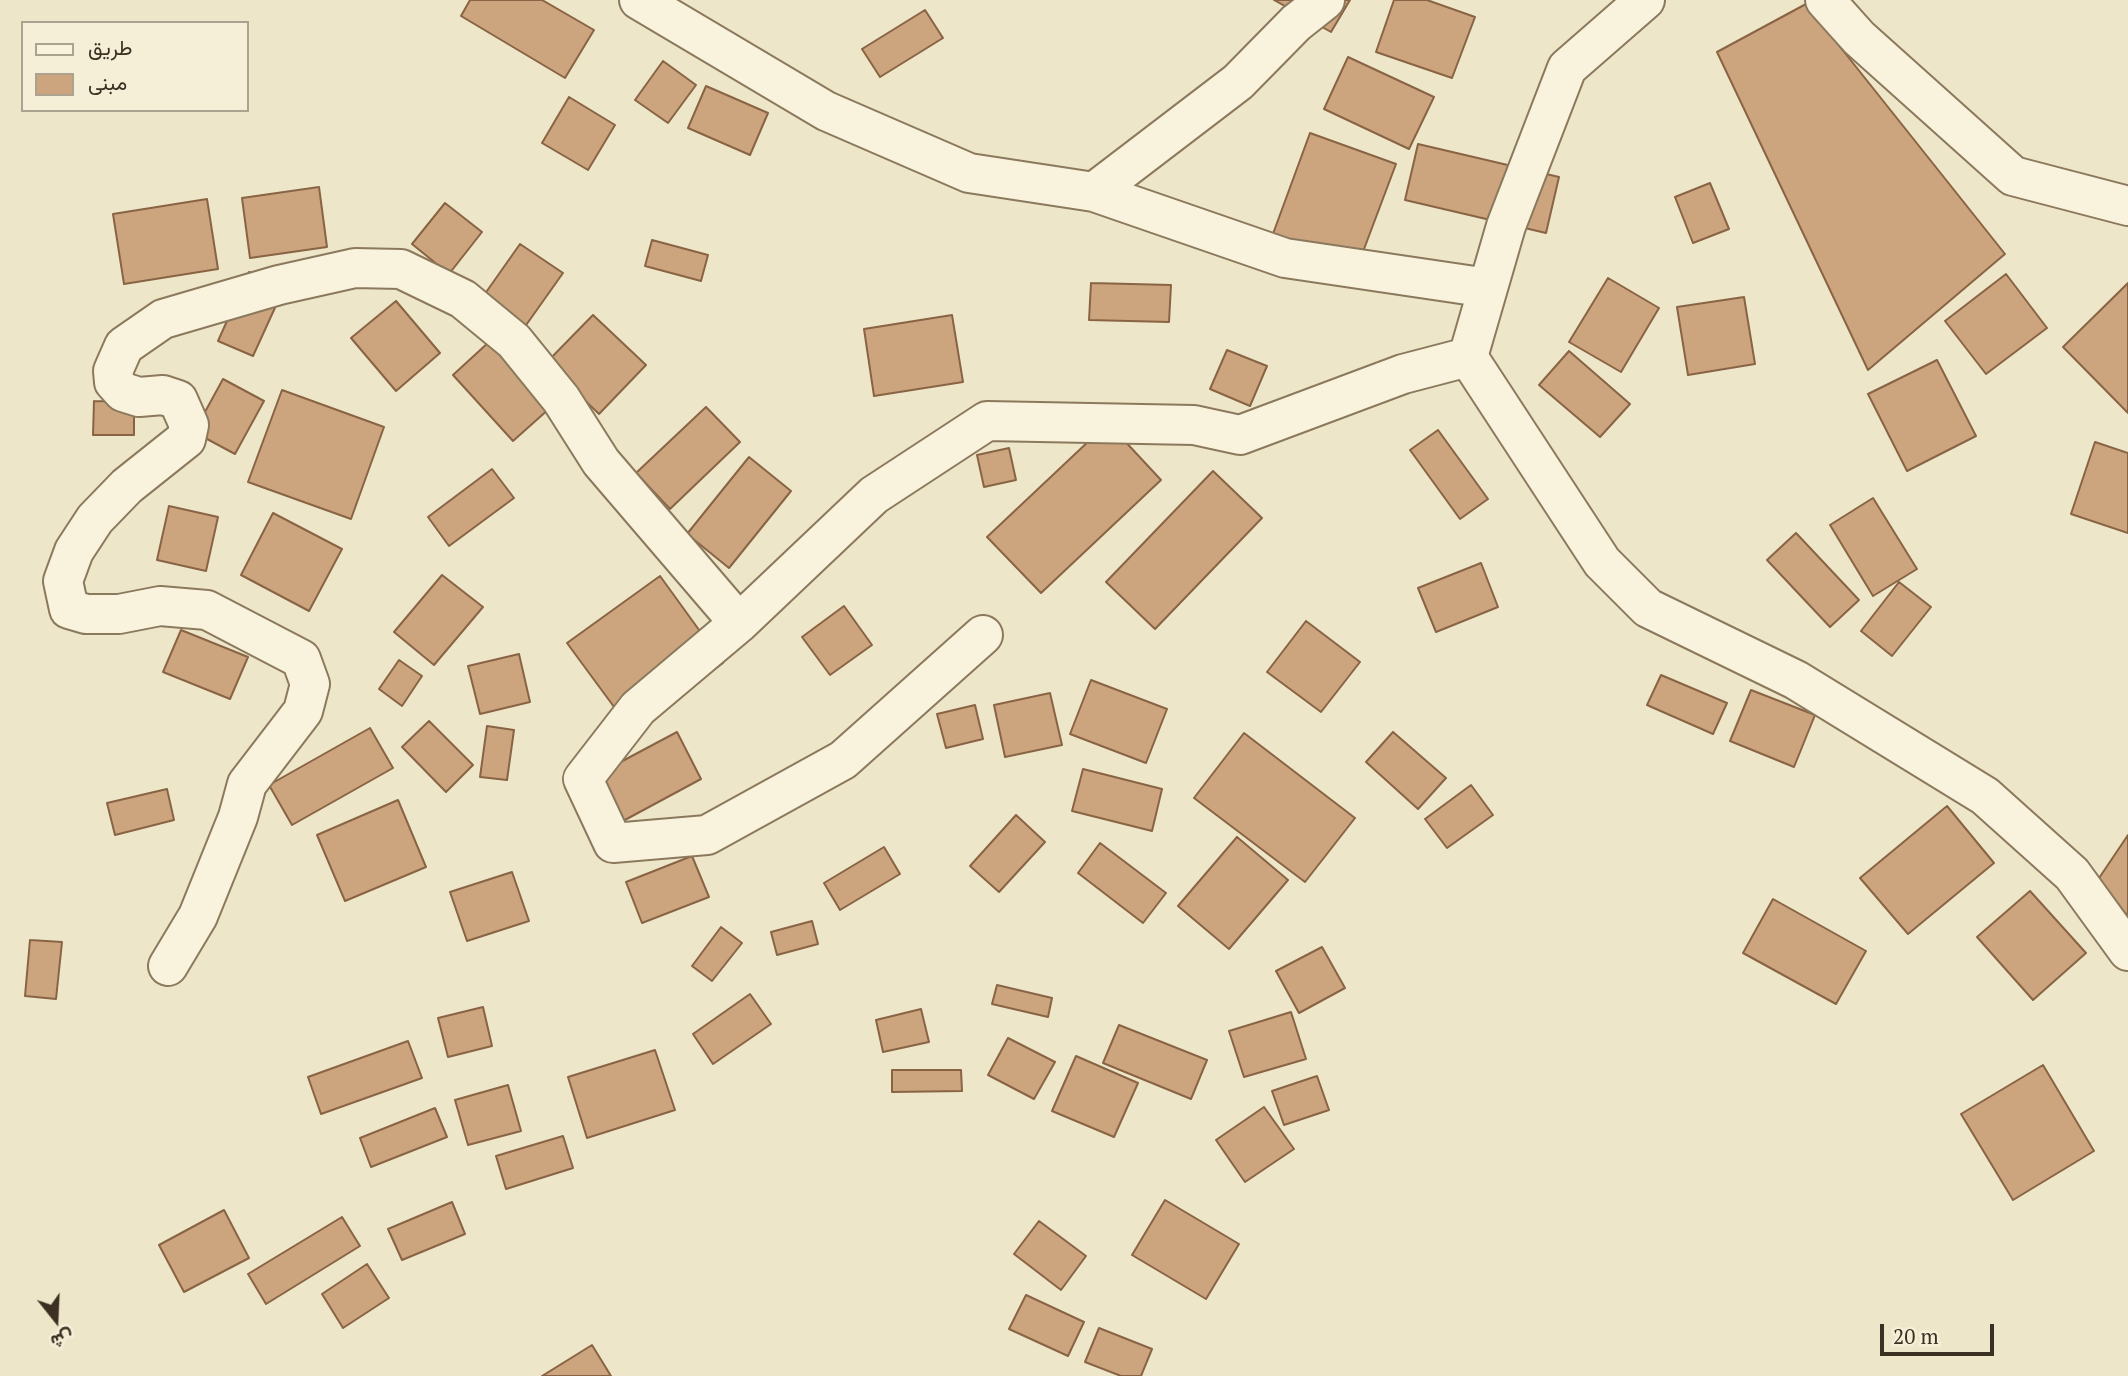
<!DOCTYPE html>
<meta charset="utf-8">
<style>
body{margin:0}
#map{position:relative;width:2128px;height:1376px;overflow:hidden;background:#eee6c9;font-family:"PT Serif",Vazirmatn,serif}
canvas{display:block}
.legend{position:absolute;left:21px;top:21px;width:228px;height:91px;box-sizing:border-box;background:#f6efd8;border:2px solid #aba38f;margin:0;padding:9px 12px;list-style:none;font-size:21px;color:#3b3021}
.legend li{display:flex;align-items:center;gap:14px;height:35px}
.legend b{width:35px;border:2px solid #aba38f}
.north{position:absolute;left:21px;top:1285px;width:70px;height:70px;-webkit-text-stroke:5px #f6efd8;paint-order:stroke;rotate:162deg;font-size:19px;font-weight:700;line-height:28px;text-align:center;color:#3b3021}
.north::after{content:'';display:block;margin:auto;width:24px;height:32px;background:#3b3021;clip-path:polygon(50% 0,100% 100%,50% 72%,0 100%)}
.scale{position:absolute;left:1880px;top:1324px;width:114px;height:32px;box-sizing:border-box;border:4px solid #3b3021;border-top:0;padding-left:9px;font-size:21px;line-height:24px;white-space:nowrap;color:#3b3021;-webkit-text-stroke:5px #f6efd8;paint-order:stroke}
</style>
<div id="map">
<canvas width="2128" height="1376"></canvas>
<ul class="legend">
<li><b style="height:9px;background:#f9f2dc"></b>طريق</li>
<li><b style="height:19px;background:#cca57f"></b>مبنى</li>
</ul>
<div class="north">ش</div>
<div class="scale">20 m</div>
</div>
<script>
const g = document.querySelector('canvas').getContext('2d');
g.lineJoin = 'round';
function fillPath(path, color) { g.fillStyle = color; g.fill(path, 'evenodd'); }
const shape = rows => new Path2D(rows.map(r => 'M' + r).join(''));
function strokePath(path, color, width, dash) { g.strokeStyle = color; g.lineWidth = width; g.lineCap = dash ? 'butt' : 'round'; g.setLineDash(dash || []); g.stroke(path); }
const building = shape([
 [470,0,542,0,594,30,565,78,461,16,470,0],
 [1274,0,1350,0,1331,32,1274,0],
 [1394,0,1427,0,1475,17,1452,78,1376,52,1394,0],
 [1806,4,2005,254,1868,370,1717,52,1806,4],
 [925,10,943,38,880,77,862,49,925,10],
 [1348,57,1434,97,1409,149,1324,109,1348,57],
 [663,61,696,85,668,123,635,100,663,61],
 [706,86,768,113,750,155,688,128,706,86],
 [569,97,615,125,588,170,542,143,569,97],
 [1310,133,1396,164,1355,273,1270,242,1310,133],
 [1418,144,1559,177,1546,233,1405,200,1418,144],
 [1710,183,1729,229,1693,243,1675,197,1710,183],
 [319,187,327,247,250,258,242,198,319,187],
 [207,199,218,269,124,284,113,214,207,199],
 [445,203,482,232,449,274,412,244,445,203],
 [652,240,708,255,701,281,645,266,652,240],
 [520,244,563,273,524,328,482,298,520,244],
 [249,272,284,288,253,356,218,341,249,272],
 [2006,274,2047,328,1986,374,1945,321,2006,274],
 [1608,278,1659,308,1621,372,1569,342,1608,278],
 [1091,283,1171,285,1169,322,1089,320,1091,283],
 [2128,283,2128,413,2063,347,2128,283],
 [1744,297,1755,364,1688,375,1677,307,1744,297],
 [396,301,440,353,396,391,351,338,396,301],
 [593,315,646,365,599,414,546,363,593,315],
 [952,315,963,382,874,396,864,329,952,315],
 [490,341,550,408,513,441,453,375,490,341],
 [1227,350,1267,366,1250,406,1210,389,1227,350],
 [1569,351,1630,404,1600,437,1539,385,1569,351],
 [1937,360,1976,436,1907,471,1868,394,1937,360],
 [223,379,264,401,235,454,194,432,223,379],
 [282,390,384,427,351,519,248,482,282,390],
 [94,401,134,402,134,435,93,435,94,401],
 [706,407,740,442,670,509,636,473,706,407],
 [1108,423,1161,480,1041,593,987,537,1108,423],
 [1438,430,1488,499,1460,519,1410,450,1438,430],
 [2095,442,2128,453,2128,533,2071,514,2095,442],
 [1009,448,1016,480,984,487,977,455,1009,448],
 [749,457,791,491,729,568,687,534,749,457],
 [492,469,514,498,449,546,428,517,492,469],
 [1213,471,1262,518,1155,629,1106,582,1213,471],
 [1873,498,1917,569,1873,596,1830,525,1873,498],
 [169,506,218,517,206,571,157,560,169,506],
 [273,513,342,549,309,611,241,575,273,513],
 [1796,533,1859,600,1830,627,1767,560,1796,533],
 [1481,563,1498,607,1436,632,1418,588,1481,563],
 [442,575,483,607,434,665,394,632,442,575],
 [660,576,723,663,631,730,567,643,660,576],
 [1899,582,1931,607,1892,656,1861,631,1899,582],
 [844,606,872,645,830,675,802,637,844,606],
 [1306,621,1360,662,1321,712,1267,672,1306,621],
 [181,630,248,657,230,699,163,672,181,630],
 [519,654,530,702,480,714,468,666,519,654],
 [399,660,422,676,402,706,379,689,399,660],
 [1661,675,1727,703,1713,734,1647,705,1661,675],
 [1091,680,1167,709,1146,763,1070,734,1091,680],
 [1751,690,1815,715,1794,767,1730,741,1751,690],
 [1050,693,1062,745,1005,757,994,705,1050,693],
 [975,705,983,739,946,748,937,714,975,705],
 [429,721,473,765,446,792,402,747,429,721],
 [487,726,514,730,507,780,480,777,487,726],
 [370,728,393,768,292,825,269,785,370,728],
 [677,732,701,779,623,821,598,774,677,732],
 [1393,732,1446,778,1418,809,1366,762,1393,732],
 [1244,733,1355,818,1305,882,1194,798,1244,733],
 [1083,769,1162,789,1152,831,1072,811,1083,769],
 [1471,785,1493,815,1447,848,1425,819,1471,785],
 [167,789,174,820,115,835,107,803,167,789],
 [398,800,426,867,345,901,317,835,398,800],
 [1947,806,1994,863,1908,934,1860,878,1947,806],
 [1016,815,1045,842,999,892,970,866,1016,815],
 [2128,835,2128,915,2091,890,2128,835],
 [1237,837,1288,880,1229,949,1178,906,1237,837],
 [1100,843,1166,893,1143,923,1078,873,1100,843],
 [884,847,900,874,840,910,824,883,884,847],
 [692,856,709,897,642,923,626,882,692,856],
 [512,872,529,921,467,941,450,892,512,872],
 [2030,891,2086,953,2033,1000,1977,937,2030,891],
 [1773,899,1866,951,1836,1004,1743,953,1773,899],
 [812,921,818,944,777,955,771,932,812,921],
 [721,927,742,943,712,981,692,966,721,927],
 [30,940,62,942,56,999,25,996,30,940],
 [1322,947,1345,988,1299,1013,1276,971,1322,947],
 [997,985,1052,998,1048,1017,992,1004,997,985],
 [750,994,771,1024,713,1064,693,1034,750,994],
 [483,1007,492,1046,448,1057,438,1018,483,1007],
 [921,1009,929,1042,883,1052,876,1020,921,1009],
 [1291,1012,1306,1059,1244,1077,1229,1031,1291,1012],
 [1119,1025,1207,1060,1191,1099,1103,1063,1119,1025],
 [1008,1038,1055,1062,1034,1099,988,1075,1008,1038],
 [408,1041,422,1078,321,1114,308,1077,408,1041],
 [655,1050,675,1110,587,1138,568,1077,655,1050],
 [1076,1056,1138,1083,1114,1137,1052,1111,1076,1056],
 [2043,1065,2094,1151,2013,1200,1961,1114,2043,1065],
 [892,1070,961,1070,962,1091,892,1092,892,1070],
 [1317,1076,1329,1110,1284,1125,1272,1091,1317,1076],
 [508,1085,521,1131,468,1145,455,1100,508,1085],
 [1264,1107,1294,1149,1245,1182,1216,1140,1264,1107],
 [435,1108,447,1137,371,1167,360,1138,435,1108],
 [563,1136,573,1168,506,1189,496,1156,563,1136],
 [1165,1200,1239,1244,1206,1299,1132,1255,1165,1200],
 [452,1202,465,1234,402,1260,388,1229,452,1202],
 [224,1210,249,1258,184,1292,159,1245,224,1210],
 [342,1217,360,1246,266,1304,248,1274,342,1217],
 [1039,1221,1086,1256,1061,1290,1014,1254,1039,1221],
 [367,1264,389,1298,343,1328,322,1294,367,1264],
 [1026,1295,1084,1322,1068,1356,1009,1329,1026,1295],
 [1099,1328,1152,1349,1141,1376,1121,1376,1085,1362,1099,1328],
 [592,1345,611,1376,542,1376,592,1345]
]);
const street = shape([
 [639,0,826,111,969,173,1094,192,1285,258,1488,288],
 [1645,0,1567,68,1506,226,1468,357,1602,562,1648,608,1796,680,1985,796,2072,874,2128,951],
 [1825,0,1859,38,2013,176,2128,206],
 [1094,192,1238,82,1296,23,1325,0],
 [983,635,843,760,707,835,613,843,583,779,638,708,739,623,874,495,987,421,1194,425,1240,435,1403,374,1468,357],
 [168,966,198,916,238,817,247,784,303,711,310,684,301,659,207,610,160,606,119,614,86,614,69,609,63,581,74,551,95,519,127,486,186,439,189,425,178,400,163,395,139,397,123,392,114,382,113,371,124,346,163,319,279,285,355,268,401,269,463,299,514,341,561,399,601,462,739,623]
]);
fillPath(building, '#cca57f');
strokePath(building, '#896444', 2);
strokePath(street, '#8b795d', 42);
strokePath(street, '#f9f2dc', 38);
</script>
